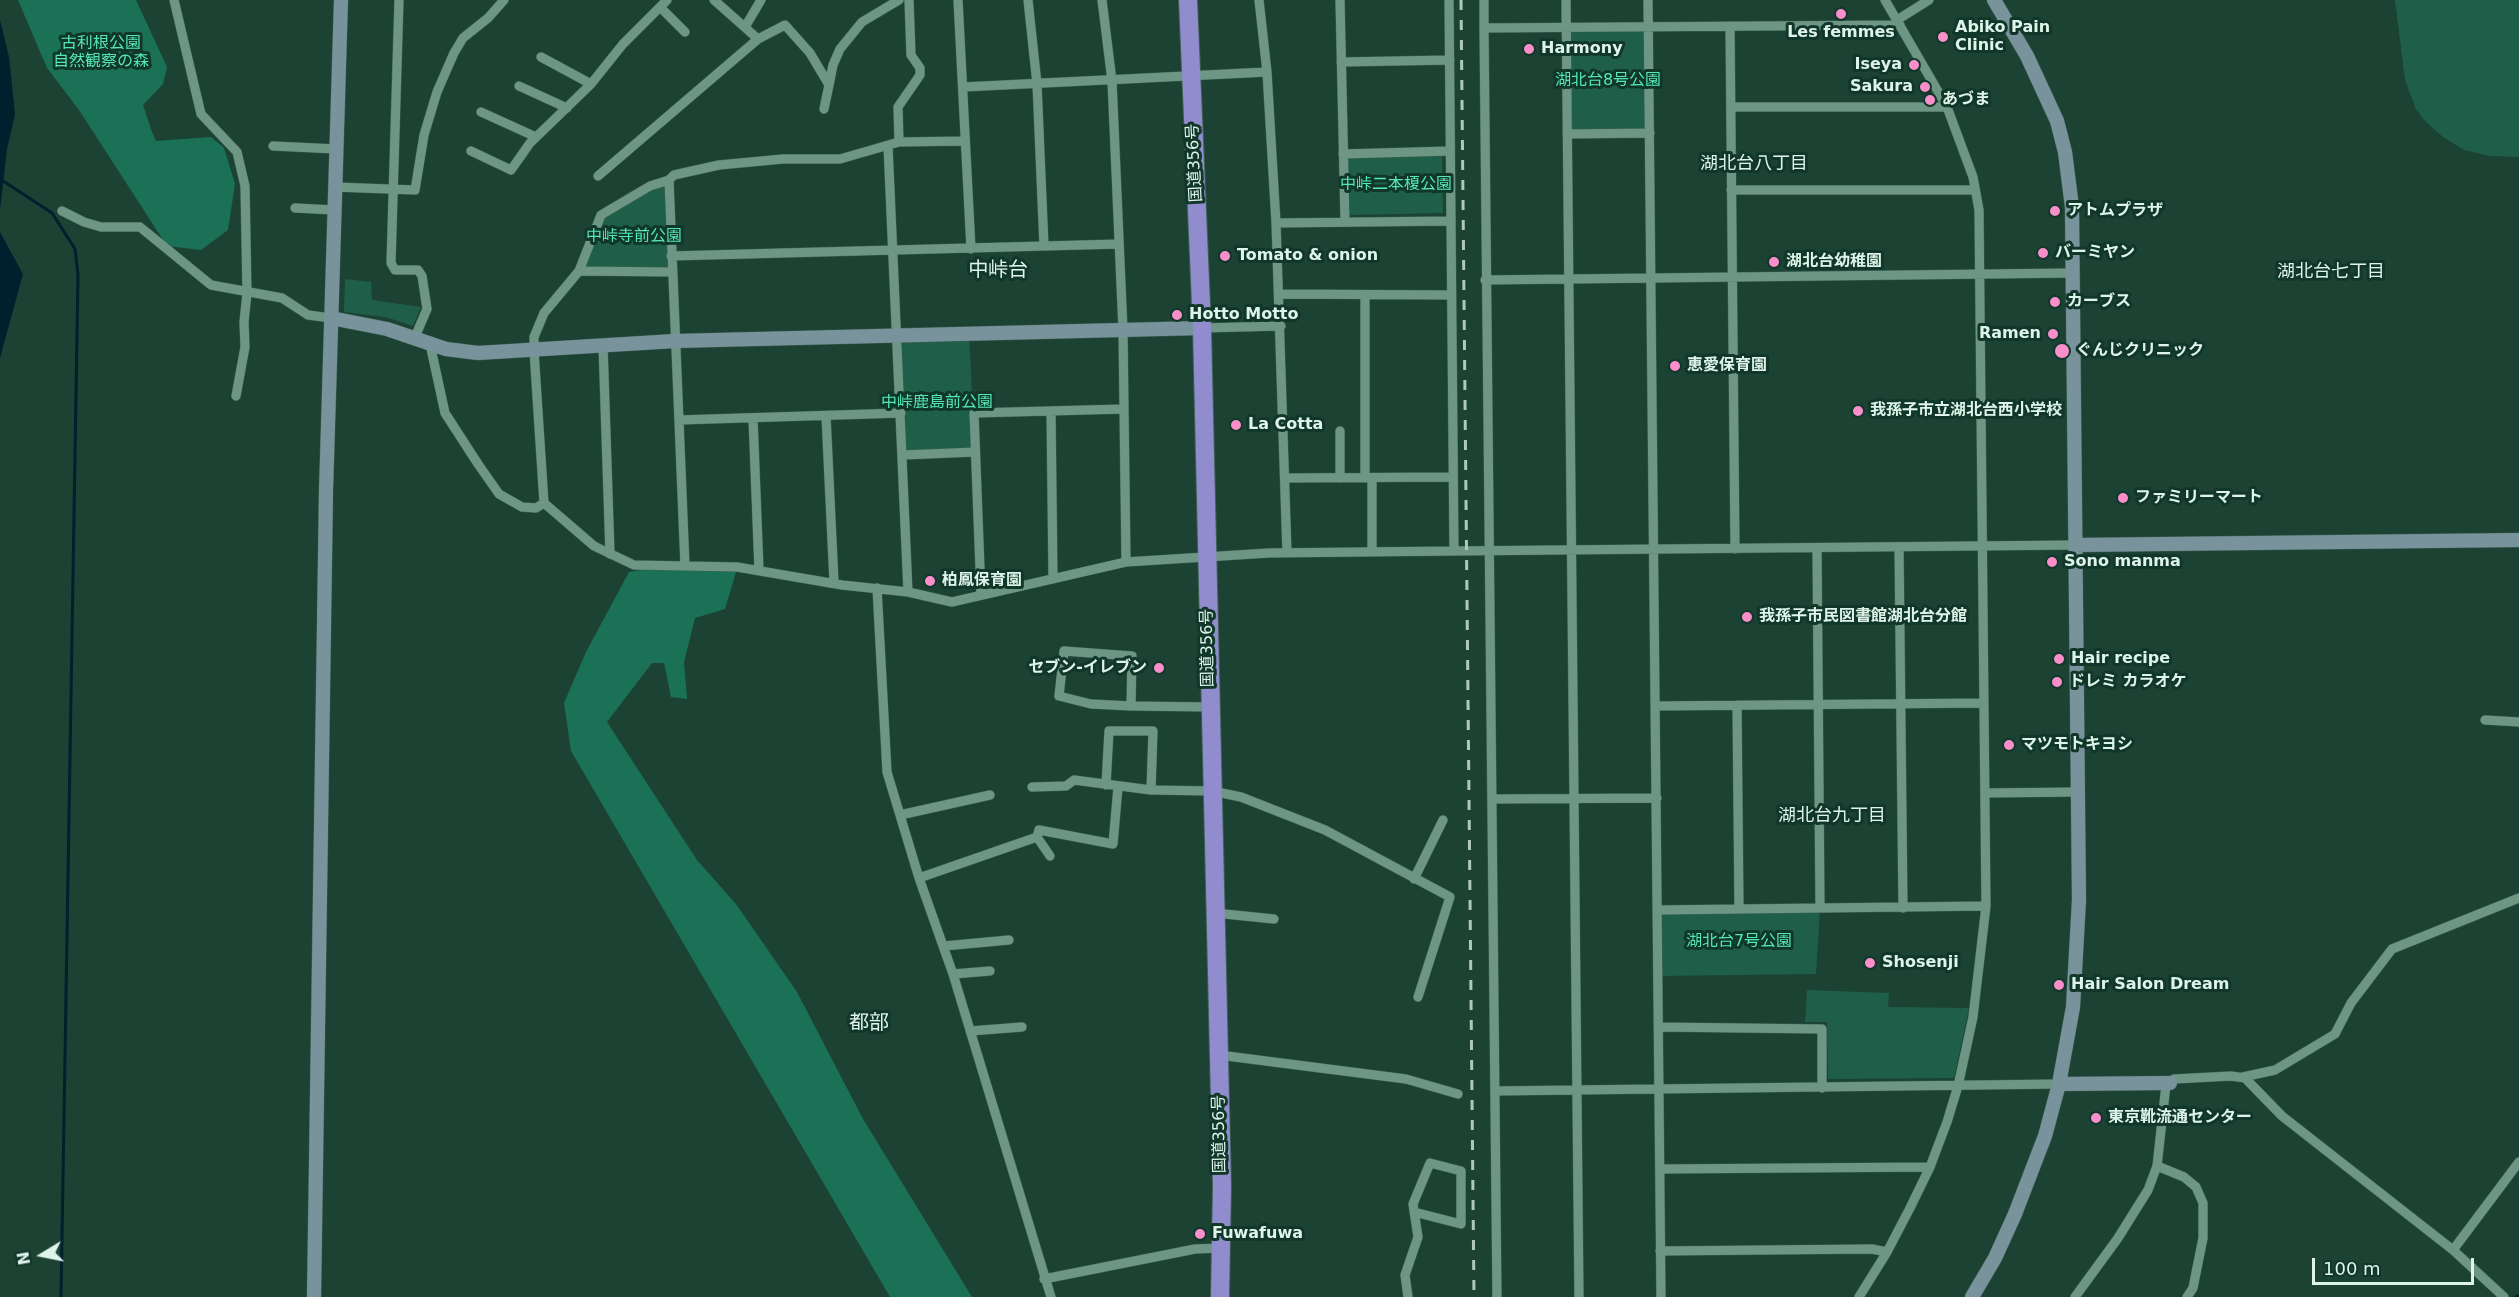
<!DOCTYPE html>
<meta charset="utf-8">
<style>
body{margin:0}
#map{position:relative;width:2519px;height:1297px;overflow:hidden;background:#1c4234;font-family:"DejaVu Sans",sans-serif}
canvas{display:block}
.north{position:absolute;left:12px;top:1225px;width:60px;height:60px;-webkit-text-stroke:4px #103729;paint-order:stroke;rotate:260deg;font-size:16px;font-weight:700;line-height:24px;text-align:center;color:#def3e9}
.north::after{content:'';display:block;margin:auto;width:21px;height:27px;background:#def3e9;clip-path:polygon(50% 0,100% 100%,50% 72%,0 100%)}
.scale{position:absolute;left:2312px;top:1258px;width:162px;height:27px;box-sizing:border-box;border:3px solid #def3e9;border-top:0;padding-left:8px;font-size:18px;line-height:21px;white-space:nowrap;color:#def3e9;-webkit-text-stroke:4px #103729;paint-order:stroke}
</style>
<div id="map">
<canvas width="2519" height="1297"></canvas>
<div class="north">N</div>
<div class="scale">100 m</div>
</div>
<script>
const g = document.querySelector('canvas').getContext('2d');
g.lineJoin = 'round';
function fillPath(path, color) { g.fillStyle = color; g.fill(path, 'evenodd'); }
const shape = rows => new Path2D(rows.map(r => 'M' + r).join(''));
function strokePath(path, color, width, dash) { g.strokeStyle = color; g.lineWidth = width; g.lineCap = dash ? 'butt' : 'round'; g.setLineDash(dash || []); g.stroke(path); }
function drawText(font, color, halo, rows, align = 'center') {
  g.font = font + ' "DejaVu Sans","Noto Sans JP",sans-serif'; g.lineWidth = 6; g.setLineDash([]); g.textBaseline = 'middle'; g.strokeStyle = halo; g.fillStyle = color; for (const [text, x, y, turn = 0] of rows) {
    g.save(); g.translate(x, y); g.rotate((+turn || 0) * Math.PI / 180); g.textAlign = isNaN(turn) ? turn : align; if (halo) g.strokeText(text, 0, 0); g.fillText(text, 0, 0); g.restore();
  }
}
const green = shape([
 [2395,0,2519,0,2519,157,2490,156,2464,150,2443,137,2425,121,2416,109,2405,80],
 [1649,27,1650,133,1567,134,1566,28],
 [1442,155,1443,213,1350,215,1348,157],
 [669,180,671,272,579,271,601,215],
 [345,279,371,282,372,300,421,307,413,326,386,317,344,312],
 [969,334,975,452,903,455,897,336],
 [1820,908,1816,974,1658,976,1658,910],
 [1807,990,1889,993,1888,1007,1969,1008,1954,1078,1828,1079,1827,1022,1805,1022]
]);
const forest = shape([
 [18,0,136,0,167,67,163,84,143,105,152,132,156,141,211,137,224,148,235,184,228,230,201,250,167,246,79,110,47,68],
 [650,568,736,572,725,609,695,618,684,662,687,699,671,697,664,663,652,663,607,722,697,860,736,904,797,992,863,1119,972,1297,890,1297,571,751,564,703,586,652,629,572]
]);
const water = shape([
 [0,20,9,57,15,114,7,149,0,210],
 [0,232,23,274,0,358]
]);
const stream = shape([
 [0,179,52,213,75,249,78,275,61,1297],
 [2516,1297,2519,1296]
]);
const street = shape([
 [174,0,201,114,237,152,245,186,247,293,244,322,245,347,236,396],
 [399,0,391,263,395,270,418,270,422,276,427,309,415,337],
 [714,0,758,39,785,25,810,53,829,85,824,109],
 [958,0,971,249],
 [1028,0,1037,84,1044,246],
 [1102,0,1112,81,1123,330,1126,562],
 [1259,0,1267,72,1276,223,1287,553],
 [1340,0,1345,221],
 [1484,0,1484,28,1900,25],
 [1566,0,1579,1297],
 [1648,0,1661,1297],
 [660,7,685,32],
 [1897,20,1929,0],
 [1730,26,1735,549],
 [745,27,761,0],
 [1484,28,1497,1297],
 [541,57,591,84],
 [1341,62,1450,60],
 [829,85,833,65,840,49,862,22,899,0],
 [519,86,567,108],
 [963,87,1267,72],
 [1731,107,1947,107],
 [481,112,536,137],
 [1567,134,1650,133],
 [899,142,898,107,920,75,920,68,911,55,909,0],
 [273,146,336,149],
 [888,146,908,592],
 [471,151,511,170,530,143,591,84,623,44,667,0],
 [1343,154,1450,151],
 [598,176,758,39],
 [335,187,415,190,424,135,437,92,454,53,463,38,488,18,504,0],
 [1731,190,1975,190],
 [295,208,334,210],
 [62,211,84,222,101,227,140,227,211,285,282,298,308,315,331,318],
 [1276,223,1451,221],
 [671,256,1119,244],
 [579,271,601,215,650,186,669,180],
 [1485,280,2073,273],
 [1280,294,1451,295],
 [1365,295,1365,478],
 [1202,328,1281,326],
 [430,344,445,413,478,464,499,494,522,507,536,508,544,503,534,351,534,337,544,313,579,271,671,272],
 [603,345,610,554],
 [1051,411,1053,579],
 [826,416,834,582],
 [753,418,759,570],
 [679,420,901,413],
 [1340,431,1340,478],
 [903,455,975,452],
 [1286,478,1453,477],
 [544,503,594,546,634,565,737,567,842,585,908,592,952,602,1126,562,1269,553,1454,551,1449,0],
 [1899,547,1903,908],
 [1817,548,1820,908],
 [1454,551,2075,545],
 [1372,552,1372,478],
 [685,566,669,180,674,175,719,165,783,159,840,159,899,142,965,141],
 [877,588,887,772,919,878,953,974,1051,1297],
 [981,595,974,413,1124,409],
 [1737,705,1739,909],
 [1131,706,1091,704,1059,696,1064,651,1132,656,1131,706,1210,707],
 [1656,706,1983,703],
 [2485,720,2519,722],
 [1106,785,1109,731,1153,731,1151,790],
 [1032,787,1066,786,1074,780,1151,790,1212,791,1241,797,1325,830,1450,897,1418,997],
 [1985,793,2078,792],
 [1492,799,1657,798],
 [900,815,990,795],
 [1037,837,1050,856],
 [919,878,1037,837,1039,830,1113,844,1118,787],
 [1414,879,1443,820],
 [1658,910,1986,906],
 [1215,913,1274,919],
 [944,946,1009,940],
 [953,974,990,971],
 [1659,1027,1822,1029,1822,1088],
 [970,1031,1022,1027],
 [1219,1055,1406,1079,1458,1094],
 [2243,1077,2275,1070,2335,1034,2351,1003,2392,949,2519,898],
 [2170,1083,2174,1079,2231,1076,2245,1078,2282,1116,2453,1250,2504,1297],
 [1495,1091,2059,1084],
 [2157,1166,2184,1177,2196,1187,2203,1203,2203,1238,2193,1288,2187,1297],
 [1661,1169,1930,1167],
 [2453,1250,2519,1162],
 [1660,1251,1872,1249,1887,1252],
 [1044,1279,1195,1249,1221,1248],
 [1408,1297,1405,1275,1418,1237,1413,1204,1430,1163,1461,1171,1461,1224,1414,1212],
 [1859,1297,1887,1252,1910,1208,1930,1167,1947,1122,1958,1086,1973,1017,1986,906,1979,210,1973,177,1947,107,1885,0],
 [2075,1297,2118,1238,2148,1190,2157,1166,2166,1085]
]);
const secondary = shape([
 [331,318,387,329,446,349,478,353,675,341,1202,328],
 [2075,545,2519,540],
 [2059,1084,2170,1083],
 [314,1297,326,491,341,0],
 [1972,1297,1995,1258,2015,1214,2045,1136,2059,1084,2073,1007,2079,900,2072,207,2065,152,2057,121,2027,56,1994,0]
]);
const highway = shape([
 [1188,0,1202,328,1222,1186,1220,1297]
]);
const rail = shape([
 [1461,0,1474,1297]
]);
const markers = [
 [1841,14,6,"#f98fca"],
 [1943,37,6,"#f98fca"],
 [1529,49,6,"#f98fca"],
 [1914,65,6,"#f98fca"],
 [1925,87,6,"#f98fca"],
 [1930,100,6,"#f98fca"],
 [2055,211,6,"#f98fca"],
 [2043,253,6,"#f98fca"],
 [1225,256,6,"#f98fca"],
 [1774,262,6,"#f98fca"],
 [2055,302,6,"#f98fca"],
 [1177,315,6,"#f98fca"],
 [2053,334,6,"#f98fca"],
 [2062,351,8,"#f98fca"],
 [1675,366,6,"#f98fca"],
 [1858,411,6,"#f98fca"],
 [1236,425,6,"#f98fca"],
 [2123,498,6,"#f98fca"],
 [2052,562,6,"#f98fca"],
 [930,581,6,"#f98fca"],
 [1747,617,6,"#f98fca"],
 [2059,659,6,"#f98fca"],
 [1159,668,6,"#f98fca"],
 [2057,682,6,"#f98fca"],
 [2009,745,6,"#f98fca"],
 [1870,963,6,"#f98fca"],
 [2059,985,6,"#f98fca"],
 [2096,1118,6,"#f98fca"],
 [1200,1234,6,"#f98fca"]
];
const poiNames = [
 ["Abiko Pain",1955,28],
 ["Clinic",1955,46],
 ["Les femmes",1841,33,"center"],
 ["Harmony",1541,49],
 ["Iseya",1902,65,"right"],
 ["Sakura",1913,87,"right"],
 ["あづま",1942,100],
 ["アトムプラザ",2067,211],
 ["バーミヤン",2055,253],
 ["Tomato & onion",1237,256],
 ["湖北台幼稚園",1786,262],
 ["カーブス",2067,302],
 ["Hotto Motto",1189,315],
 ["Ramen",2041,334,"right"],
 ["ぐんじクリニック",2076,351],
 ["恵愛保育園",1687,366],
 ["我孫子市立湖北台西小学校",1870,411],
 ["La Cotta",1248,425],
 ["ファミリーマート",2135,498],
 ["Sono manma",2064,562],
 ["柏鳳保育園",942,581],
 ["我孫子市民図書館湖北台分館",1759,617],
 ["Hair recipe",2071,659],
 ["セブン-イレブン",1147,668,"right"],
 ["ドレミ カラオケ",2069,682],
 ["マツモトキヨシ",2021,745],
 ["Shosenji",1882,963],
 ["Hair Salon Dream",2071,985],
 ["東京靴流通センター",2108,1118],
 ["Fuwafuwa",1212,1234]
];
const parkNames = [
 ["古利根公園",101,44],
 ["自然観察の森",101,62],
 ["湖北台8号公園",1608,81],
 ["中峠二本榎公園",1396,185],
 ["中峠寺前公園",634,237],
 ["中峠鹿島前公園",937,403],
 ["湖北台7号公園",1739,942]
];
const streetNames = [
 ["国道356号",1195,163,-93],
 ["国道356号",1208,648,-91],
 ["国道356号",1220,1134,-91]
];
const neighbourhoodNames = [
 ["湖北台八丁目",1754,164],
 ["湖北台七丁目",2331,272],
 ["湖北台九丁目",1832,816]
];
const quarterNames = [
 ["中峠台",998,271],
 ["都部",869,1024]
];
fillPath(green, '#1f5f49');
fillPath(forest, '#1b7155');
fillPath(water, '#00202d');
strokePath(stream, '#00202d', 3);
strokePath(street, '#3e6155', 10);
strokePath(secondary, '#3e6155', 15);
strokePath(highway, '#3e6155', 20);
strokePath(street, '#6e9685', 9);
strokePath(secondary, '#78939b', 14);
strokePath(highway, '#918ccd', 18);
strokePath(rail, '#afc8bd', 3, [10, 10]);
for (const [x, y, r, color] of markers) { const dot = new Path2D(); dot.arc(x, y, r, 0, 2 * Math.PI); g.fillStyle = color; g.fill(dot); strokePath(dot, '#103729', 2); }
drawText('bold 16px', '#def3e9', '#103729', poiNames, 'left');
drawText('16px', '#55e7b4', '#103729', parkNames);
drawText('16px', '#def3e9', '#103729', streetNames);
drawText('18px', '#def3e9', '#103729', neighbourhoodNames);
drawText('20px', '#def3e9', '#103729', quarterNames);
</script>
